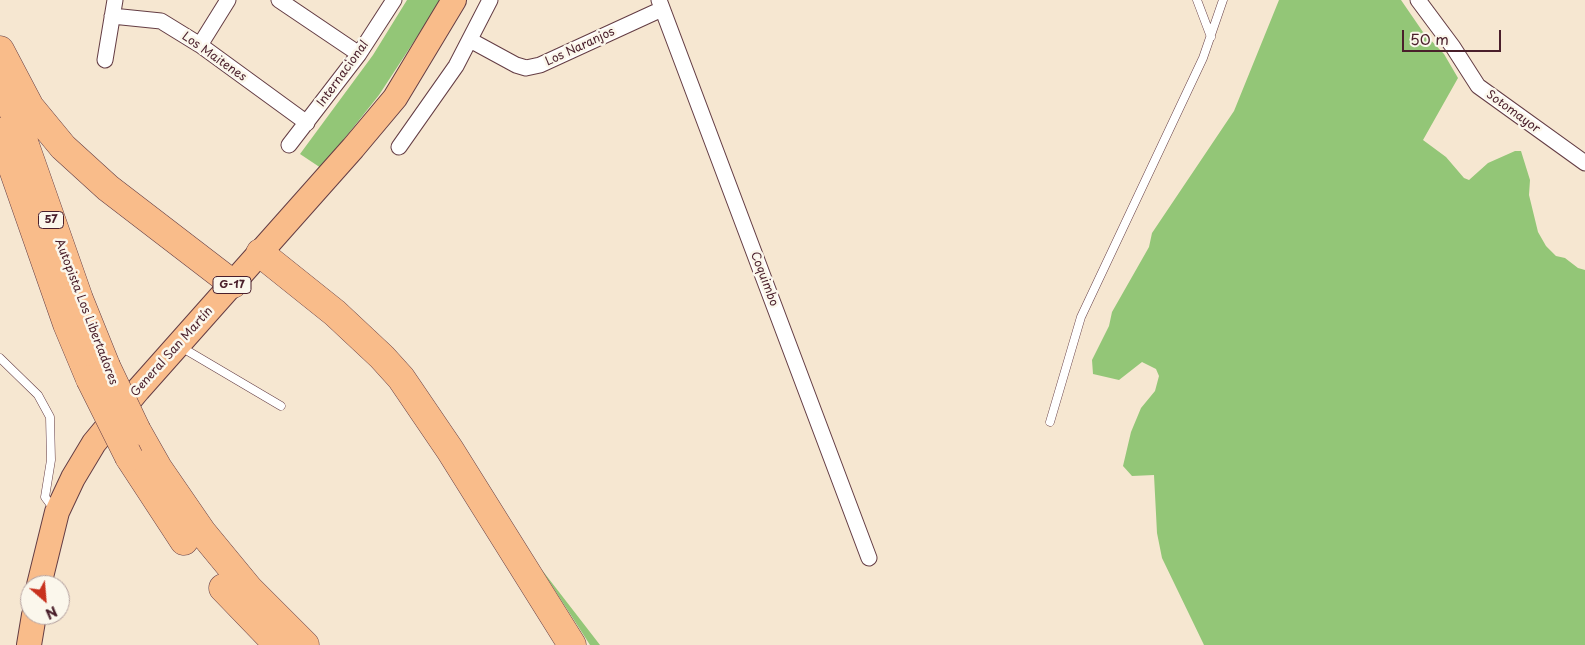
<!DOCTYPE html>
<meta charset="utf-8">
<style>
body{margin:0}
#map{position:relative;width:1585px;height:645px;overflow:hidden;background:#f6e7d1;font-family:"Playpen Sans",sans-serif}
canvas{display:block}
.north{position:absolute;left:20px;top:575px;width:50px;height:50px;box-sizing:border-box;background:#fbf7ec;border:1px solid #b4a19f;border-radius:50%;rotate:153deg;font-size:14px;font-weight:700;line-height:20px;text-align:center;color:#4a1f2b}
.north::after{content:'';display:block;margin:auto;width:18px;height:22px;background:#c8321e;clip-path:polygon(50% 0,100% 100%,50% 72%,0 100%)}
.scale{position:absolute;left:1402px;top:30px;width:99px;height:22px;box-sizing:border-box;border:2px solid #4a1f2b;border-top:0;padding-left:6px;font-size:15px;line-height:18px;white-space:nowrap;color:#4a1f2b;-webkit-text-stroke:4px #fbf7ec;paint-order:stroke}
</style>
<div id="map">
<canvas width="1585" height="645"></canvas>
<div class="north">N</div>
<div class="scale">50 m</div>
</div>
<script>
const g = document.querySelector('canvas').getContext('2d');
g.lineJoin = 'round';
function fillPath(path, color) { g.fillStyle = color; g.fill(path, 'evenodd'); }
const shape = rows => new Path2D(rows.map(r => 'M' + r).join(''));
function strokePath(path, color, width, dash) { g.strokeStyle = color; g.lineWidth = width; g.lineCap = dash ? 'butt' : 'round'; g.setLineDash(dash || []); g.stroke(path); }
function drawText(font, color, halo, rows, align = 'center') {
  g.font = font + ' "Playpen Sans",sans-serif'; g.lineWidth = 5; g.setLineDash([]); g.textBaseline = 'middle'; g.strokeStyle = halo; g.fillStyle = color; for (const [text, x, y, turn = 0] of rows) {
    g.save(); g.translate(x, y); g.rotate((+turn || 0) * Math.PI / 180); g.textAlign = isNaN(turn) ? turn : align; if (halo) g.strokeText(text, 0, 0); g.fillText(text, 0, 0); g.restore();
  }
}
const green = shape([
 [407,0,441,0,379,95,321,168,300,154,373,55],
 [1279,0,1401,0,1423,32,1444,54,1458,78,1423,140,1446,157,1464,178,1469,180,1488,163,1515,151,1521,151,1530,180,1529,195,1538,232,1546,246,1556,256,1565,258,1578,268,1585,270,1585,645,1204,645,1162,558,1157,533,1154,475,1132,476,1123,466,1131,432,1141,408,1155,391,1159,376,1156,369,1142,362,1119,380,1093,374,1092,360,1109,326,1112,312,1149,247,1152,233,1234,111],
 [542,570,600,645,590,645]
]);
const lane = shape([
 [1197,0,1211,37],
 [181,347,281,406],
 [0,358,38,395,50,417,51,460,45,497,54,509],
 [1050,422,1081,317,1203,58,1223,0]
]);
const street = shape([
 [279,0,359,54],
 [659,0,869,558],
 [1418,0,1453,47,1478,86,1585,163],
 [112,16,161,21,200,45,307,123],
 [470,40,516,65,526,68,540,65,662,9],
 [200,45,228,0],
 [105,60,115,0],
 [289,145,359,54,394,0],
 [399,147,456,66,490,0]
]);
const primary = shape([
 [39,585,57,512,73,478,94,443,138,390,353,148,395,98,454,0],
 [29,645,34,615]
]);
const highway = shape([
 [0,50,30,107,63,147,108,188,233,284],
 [4,85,79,299,106,366],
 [0,132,67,324,90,379],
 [260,253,335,313,382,357,401,378,450,450,572,645],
 [137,431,158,468,202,532,249,589,305,645],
 [129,457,184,541],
 [223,588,278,645]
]);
const highwayBridge = shape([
 [106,366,137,431],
 [90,379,129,457]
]);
const shields = [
 [51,220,25],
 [232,285,38]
];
const shieldNames = [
 ["57",51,220],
 ["G-17",232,285]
];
const streetNames = [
 ["Los Naranjos",580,47,-25],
 ["Los Maitenes",214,57,35],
 ["Internacional",343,74,-54],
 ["Sotomayor",1513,112,36],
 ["Coquimbo",764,279,69],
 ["Autopista Los Libertadores",86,312,69],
 ["General San Martín",172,352,-48]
];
fillPath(green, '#93c677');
strokePath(lane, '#643d44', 9);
strokePath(street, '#643d44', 17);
strokePath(primary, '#643d44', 26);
strokePath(highway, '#643d44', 29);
strokePath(lane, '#fff', 8);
strokePath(street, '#fff', 15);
strokePath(primary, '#f9bc8a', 24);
strokePath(highway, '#f9bc8a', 28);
strokePath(highwayBridge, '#643d44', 29, []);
strokePath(highwayBridge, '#f9bc8a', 28);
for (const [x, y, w] of shields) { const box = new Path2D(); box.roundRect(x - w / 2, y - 8.5, w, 17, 4); g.fillStyle = '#fbf7ec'; g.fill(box); strokePath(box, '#4a1f2b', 1); }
drawText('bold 11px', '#4a1f2b', null, shieldNames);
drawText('12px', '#4a1f2b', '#fbf7ec', streetNames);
</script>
